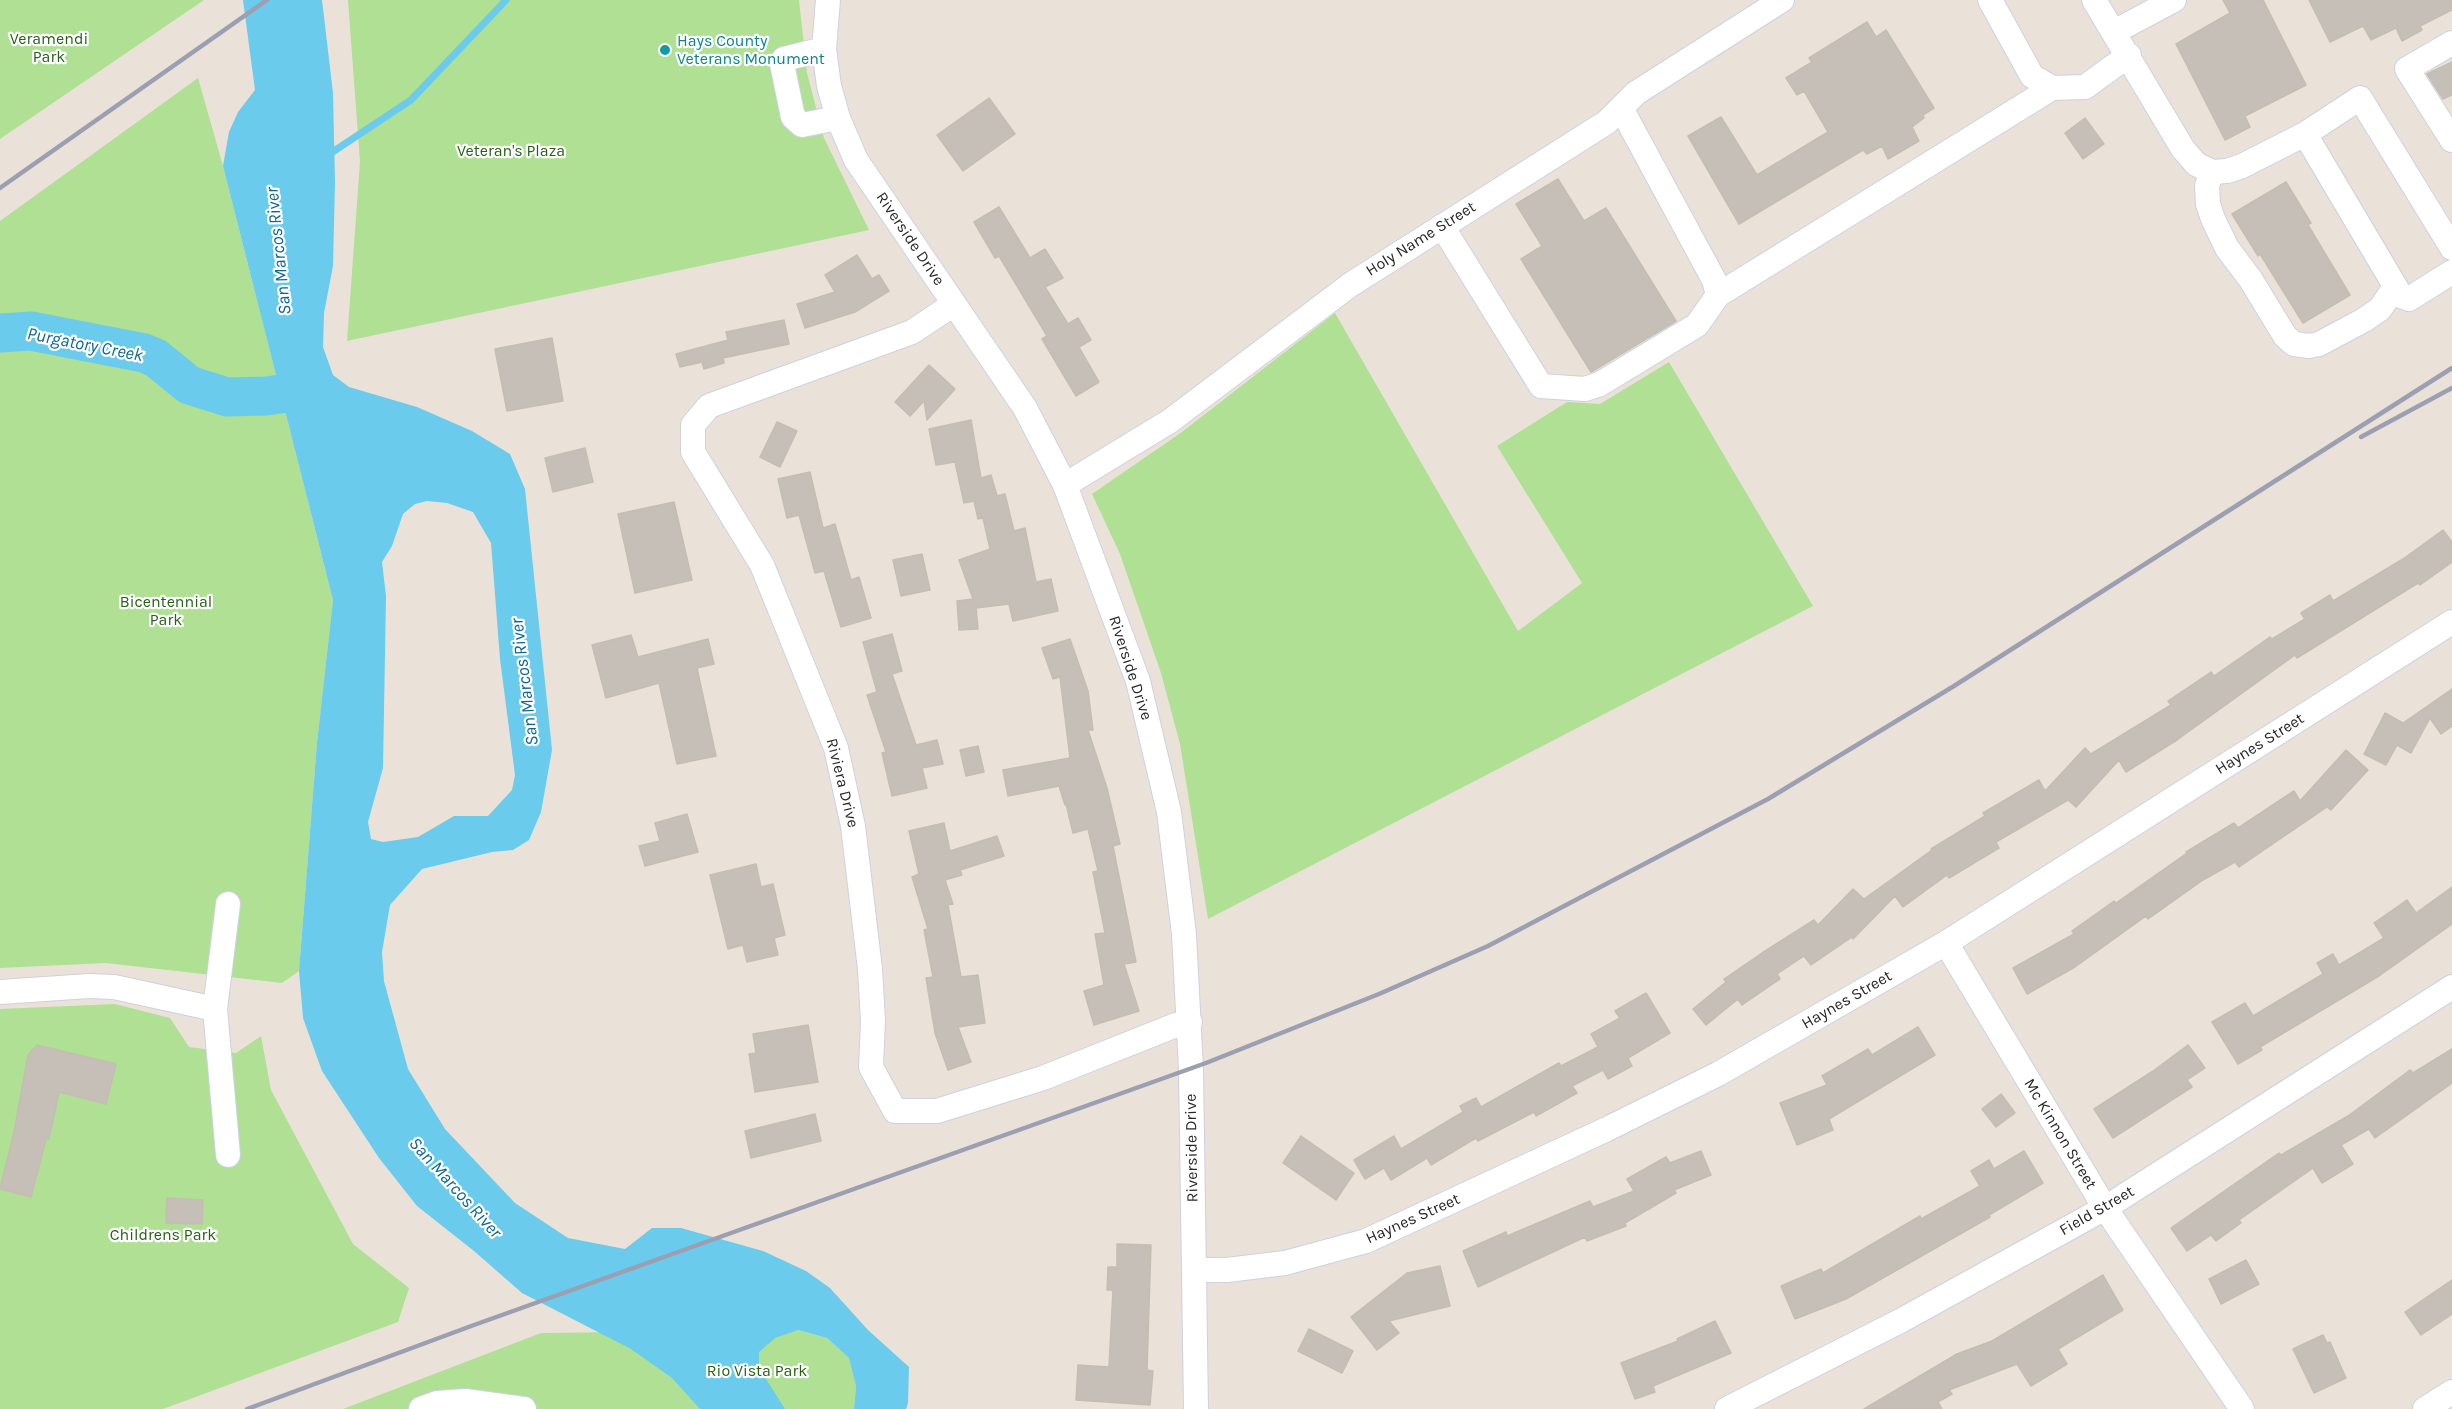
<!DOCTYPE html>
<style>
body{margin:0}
canvas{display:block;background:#eae2d8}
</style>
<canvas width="2452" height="1409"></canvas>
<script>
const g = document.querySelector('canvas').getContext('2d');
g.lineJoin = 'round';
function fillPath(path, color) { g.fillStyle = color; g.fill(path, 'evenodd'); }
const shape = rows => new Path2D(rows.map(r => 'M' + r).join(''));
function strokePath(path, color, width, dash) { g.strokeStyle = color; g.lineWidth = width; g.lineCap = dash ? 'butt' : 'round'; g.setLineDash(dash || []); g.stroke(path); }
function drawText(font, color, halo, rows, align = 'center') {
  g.font = font + ' Karla,sans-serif'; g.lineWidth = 4.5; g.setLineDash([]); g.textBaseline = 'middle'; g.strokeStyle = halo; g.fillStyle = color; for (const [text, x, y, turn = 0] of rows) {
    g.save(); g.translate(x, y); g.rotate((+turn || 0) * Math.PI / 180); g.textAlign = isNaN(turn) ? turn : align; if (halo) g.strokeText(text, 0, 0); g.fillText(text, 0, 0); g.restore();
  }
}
const green = shape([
 [0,0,204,0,0,139],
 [348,0,799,0,807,73,824,138,869,230,347,341,360,162],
 [198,78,223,166,333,600,317,743,299,971,282,983,106,963,0,968,0,221],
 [1335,313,1518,631,1582,583,1497,446,1567,402,1600,404,1669,362,1813,606,1208,919,1180,744,1161,673,1120,554,1092,494,1182,432],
 [115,1004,170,1018,189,1047,236,1053,261,1036,271,1090,353,1244,409,1288,398,1322,163,1409,0,1409,0,1009],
 [798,1330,827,1338,849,1358,856,1386,854,1409,343,1409,541,1333]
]);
const water = shape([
 [243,0,322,0,333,93,335,182,333,266,324,313,323,347,333,375,349,387,417,407,472,431,510,454,525,489,552,750,541,812,529,840,513,850,492,852,422,869,390,905,382,952,384,981,408,1069,445,1129,515,1203,568,1238,625,1249,652,1228,681,1228,763,1251,806,1271,830,1288,868,1330,909,1367,908,1403,906,1409,854,1409,856,1386,849,1358,827,1338,798,1330,775,1338,759,1352,759,1368,785,1409,700,1409,672,1378,631,1349,522,1293,474,1251,417,1206,379,1158,322,1071,303,1018,299,971,317,743,333,600,223,166,229,132,238,112,255,90],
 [427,501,447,503,473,512,491,543,500,659,515,775,512,790,488,816,454,816,418,837,383,842,371,839,368,822,383,768,386,596,382,562,392,546,403,514,415,504]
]);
const stream = shape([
 [328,155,411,100,506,0]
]);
const river = shape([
 [0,333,31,331,144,353,156,358,189,385,227,397,266,396,303,391]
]);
const building = shape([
 [2223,0,2263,0,2306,85,2245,116,2250,127,2225,140,2176,44,2230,13,2223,0],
 [2309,0,2452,0,2452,10,2420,26,2422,30,2402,41,2396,28,2371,40,2363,26,2330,42,2309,0],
 [1867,22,1876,37,1886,30,1934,108,1923,115,1924,118,1912,127,1919,141,1888,159,1882,146,1867,154,1863,150,1739,224,1688,136,1721,117,1757,175,1828,132,1804,91,1797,95,1786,78,1812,62,1809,58,1867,22],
 [2452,62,2452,95,2443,99,2427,74,2452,62],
 [989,98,1015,134,963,171,937,135,989,98],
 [2085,118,2104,144,2083,159,2065,133,2085,118],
 [1558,179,1584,221,1606,208,1676,321,1591,372,1521,259,1542,246,1516,204,1558,179],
 [2286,182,2311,223,2308,225,2350,295,2303,323,2260,254,2258,256,2232,214,2286,182],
 [999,207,1030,258,1045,249,1063,278,1045,287,1068,324,1078,318,1091,340,1079,347,1099,382,1076,396,1042,339,1047,336,999,256,995,258,974,222,999,207],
 [857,255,872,279,879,275,889,291,855,312,805,328,797,304,835,292,825,275,857,255],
 [784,320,789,344,723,358,724,363,704,369,702,362,680,367,676,354,728,340,726,332,784,320],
 [552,338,563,401,507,411,495,349,552,338],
 [929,365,955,389,927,420,924,401,910,416,895,402,929,365],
 [971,420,981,478,991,475,997,496,1005,494,1014,531,1025,528,1036,582,1051,579,1058,611,1013,621,1009,604,976,608,978,629,959,630,957,601,973,599,959,560,990,549,983,518,978,519,974,501,964,503,955,462,936,465,929,429,971,420],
 [777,422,797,431,780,467,760,457,777,422],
 [585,448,593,482,553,492,545,458,585,448],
 [810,472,823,528,835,524,851,580,859,577,871,618,841,627,824,571,815,573,799,515,787,518,778,479,810,472],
 [674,502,692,580,635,593,618,514,674,502],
 [2443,530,2452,542,2452,562,2420,585,2418,583,2297,658,2295,655,2177,740,2126,772,2119,760,2076,807,2068,800,1996,842,1999,848,1949,878,1947,875,1903,907,1895,896,1853,939,1852,937,1811,965,1804,956,1777,974,1780,979,1742,1005,1738,999,1706,1025,1693,1009,1726,982,1724,979,1762,953,1814,920,1818,925,1853,889,1864,899,1932,850,1931,849,1985,816,1983,813,2039,780,2045,791,2085,748,2091,754,2171,705,2168,701,2211,672,2214,676,2270,637,2272,639,2305,619,2301,613,2330,595,2333,601,2403,559,2443,530],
 [922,554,930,590,901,596,893,560,922,554],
 [892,634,902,671,892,674,916,745,937,740,943,764,922,768,927,788,892,796,882,753,886,752,867,695,877,692,863,642,892,634],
 [631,635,638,657,708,639,714,664,697,668,716,756,677,764,659,683,606,698,592,645,631,635],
 [1070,639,1088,691,1093,730,1088,730,1107,788,1120,844,1113,846,1136,962,1124,964,1139,1011,1094,1025,1084,991,1104,985,1095,934,1105,933,1093,872,1098,871,1088,829,1073,833,1066,804,1065,805,1059,786,1008,796,1003,770,1070,758,1060,677,1053,679,1042,648,1070,639],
 [2452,689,2452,726,2441,734,2430,718,2411,753,2397,745,2386,765,2364,754,2385,713,2403,723,2452,689],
 [978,746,984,772,966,776,960,750,978,746],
 [2346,750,2368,770,2331,810,2327,807,2239,867,2235,862,2203,880,2148,919,2146,916,2075,967,2027,994,2013,968,2074,934,2072,931,2114,901,2116,903,2187,853,2186,852,2234,823,2238,828,2294,791,2300,801,2346,750],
 [687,814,698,852,645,866,639,846,660,841,655,823,687,814],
 [944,823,950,851,997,836,1004,856,960,870,962,875,945,880,953,904,948,905,961,977,978,975,985,1023,958,1027,971,1062,948,1070,935,1033,926,978,933,977,924,930,928,929,912,877,919,874,909,831,944,823],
 [756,864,761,887,773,884,785,935,774,938,778,955,747,962,743,945,728,949,710,875,756,864],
 [2452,887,2452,924,2379,976,2260,1047,2262,1050,2238,1064,2212,1022,2245,1003,2253,1016,2323,974,2317,963,2333,954,2339,965,2384,938,2374,923,2407,900,2416,913,2452,887],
 [1646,993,1670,1033,1628,1058,1632,1066,1608,1079,1603,1070,1572,1086,1577,1093,1536,1116,1534,1112,1478,1141,1476,1138,1431,1165,1427,1158,1391,1180,1384,1168,1365,1179,1354,1160,1394,1136,1401,1149,1463,1112,1460,1106,1476,1098,1481,1107,1559,1063,1561,1066,1598,1047,1591,1034,1620,1018,1615,1011,1646,993],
 [808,1025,818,1082,755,1092,749,1054,756,1053,753,1034,808,1025],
 [1918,1027,1935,1055,1829,1119,1833,1130,1797,1145,1780,1103,1827,1085,1822,1076,1868,1049,1872,1055,1918,1027],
 [37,1045,116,1064,106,1104,59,1092,49,1139,46,1139,31,1197,0,1189,14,1132,28,1055,37,1045],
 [2188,1045,2205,1068,2187,1080,2192,1087,2113,1138,2094,1109,2153,1071,2188,1045],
 [2452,1049,2452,1083,2375,1138,2369,1129,2341,1145,2353,1164,2322,1183,2313,1168,2239,1220,2241,1223,2216,1241,2211,1235,2187,1251,2171,1228,2279,1153,2281,1155,2348,1116,2410,1070,2413,1073,2452,1049],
 [2001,1094,2015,1113,1996,1127,1982,1109,2001,1094],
 [815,1114,821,1141,751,1158,745,1131,815,1114],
 [1301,1136,1354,1173,1336,1200,1283,1163,1301,1136],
 [1701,1151,1711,1175,1674,1190,1676,1193,1625,1223,1626,1226,1587,1241,1585,1237,1478,1287,1463,1251,1506,1232,1507,1236,1590,1201,1593,1207,1634,1191,1627,1179,1666,1157,1670,1163,1701,1151],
 [2024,1151,2043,1183,1989,1215,1990,1217,1846,1299,1795,1319,1781,1286,1821,1269,1823,1273,1920,1216,1921,1219,1980,1186,1971,1171,1989,1160,1994,1169,2024,1151],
 [167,1198,203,1200,202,1224,166,1223,167,1198],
 [1117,1244,1151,1245,1147,1370,1153,1371,1150,1405,1076,1400,1078,1365,1109,1367,1113,1290,1107,1290,1108,1267,1117,1267,1117,1244],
 [2246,1260,2259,1284,2221,1304,2209,1279,2246,1260],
 [1440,1266,1450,1306,1389,1321,1399,1333,1377,1350,1351,1317,1407,1273,1440,1266],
 [2103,1275,2123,1310,2058,1349,2067,1364,2031,1386,2017,1364,1949,1390,1952,1394,1938,1402,1942,1409,1864,1409,1957,1354,1992,1341,2103,1275],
 [2452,1280,2452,1314,2421,1335,2405,1312,2452,1280],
 [1715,1321,1731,1353,1653,1386,1655,1392,1635,1399,1621,1363,1678,1341,1677,1339,1715,1321],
 [1309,1329,1353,1351,1342,1373,1298,1351,1309,1329],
 [2323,1335,2327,1343,2330,1342,2346,1378,2314,1393,2293,1349,2323,1335]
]);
const minor = shape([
 [828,0,824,49,829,86,838,118,856,160,1025,408,1065,485,1138,681,1169,812,1184,934,1191,1069,1196,1409],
 [1990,0,2032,76,2052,88],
 [2094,0,2183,149,2196,164,2212,172,2227,171,2242,166,2305,134,2360,98,2452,248],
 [2114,32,2174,0],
 [2452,43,2407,69,2452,140],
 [824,49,784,59,782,64,793,117,802,125,838,118],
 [2305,134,2401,296,2409,299,2452,272],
 [2212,172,2207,186,2208,204,2213,219,2227,248,2251,280,2285,336,2294,344,2309,346,2319,344,2364,320,2380,309,2395,287],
 [1442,226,1541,386,1585,389,1600,384,1697,325,1718,295,1714,280,1621,108],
 [1718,295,2052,88,2085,87,2129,55],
 [954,304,912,332,709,406,693,425,693,452,762,565,836,748,853,826,870,969,873,1021,871,1067,895,1111,937,1111,1043,1078,1176,1025,1190,1022],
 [1065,485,1170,421,1350,285,1607,122,1636,93,1782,0],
 [228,904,215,1009,228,1155],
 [1946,943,2105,1208,2242,1409],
 [0,992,89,986,114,987,215,1009],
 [1194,1270,1227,1270,1285,1263,1366,1241,1607,1129,1718,1074,1946,943,2452,622],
 [421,1409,437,1403,465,1401,524,1409],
 [1727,1409,1902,1320,2105,1208,2452,987],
 [2425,1409,2452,1392]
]);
const rail = shape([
 [0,188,267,0],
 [2361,437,2452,388],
 [247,1409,474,1325,1206,1063,1379,994,1488,946,1768,799,1954,686,2452,368]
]);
const markers = [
 [665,50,6,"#0f9aa8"]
];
const parkNames = [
 ["Veramendi",49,39],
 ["Park",49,57],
 ["Veteran's Plaza",511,151],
 ["Bicentennial",166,602],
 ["Park",166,620],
 ["Childrens Park",163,1235],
 ["Rio Vista Park",757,1371]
];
const cultureNames = [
 ["Hays County",677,41],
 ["Veterans Monument",677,59]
];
const streetNames = [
 ["Riverside Drive",910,239,56],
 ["Holy Name Street",1421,239,-32],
 ["Riverside Drive",1130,668,72],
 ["Haynes Street",2260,744,-32],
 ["Riviera Drive",842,783,76],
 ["Haynes Street",1847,1000,-30],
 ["Mc Kinnon Street",2060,1134,59],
 ["Riverside Drive",1192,1148,-91],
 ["Field Street",2097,1211,-30],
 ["Haynes Street",1413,1219,-24]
];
const waterNames = [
 ["San Marcos River",279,251,-96],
 ["Purgatory Creek",85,345,11],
 ["San Marcos River",525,682,-97],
 ["San Marcos River",455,1188,48]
];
fillPath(green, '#afe094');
fillPath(water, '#6acbec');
strokePath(stream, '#6acbec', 7);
strokePath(river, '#6acbec', 39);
fillPath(building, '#c5bfb8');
strokePath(building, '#c4beb2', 1.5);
strokePath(minor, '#cdd1e0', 26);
strokePath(minor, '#fff', 24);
strokePath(rail, '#9b9fb1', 4.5);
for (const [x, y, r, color] of markers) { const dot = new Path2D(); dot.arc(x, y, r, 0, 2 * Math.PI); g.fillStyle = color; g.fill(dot); strokePath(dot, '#fff', 2); }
drawText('16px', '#296119', '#fff', parkNames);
drawText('16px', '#0d838f', '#fff', cultureNames, 'left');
drawText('16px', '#272727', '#fff', streetNames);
drawText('italic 18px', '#0e6693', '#fff', waterNames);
</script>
